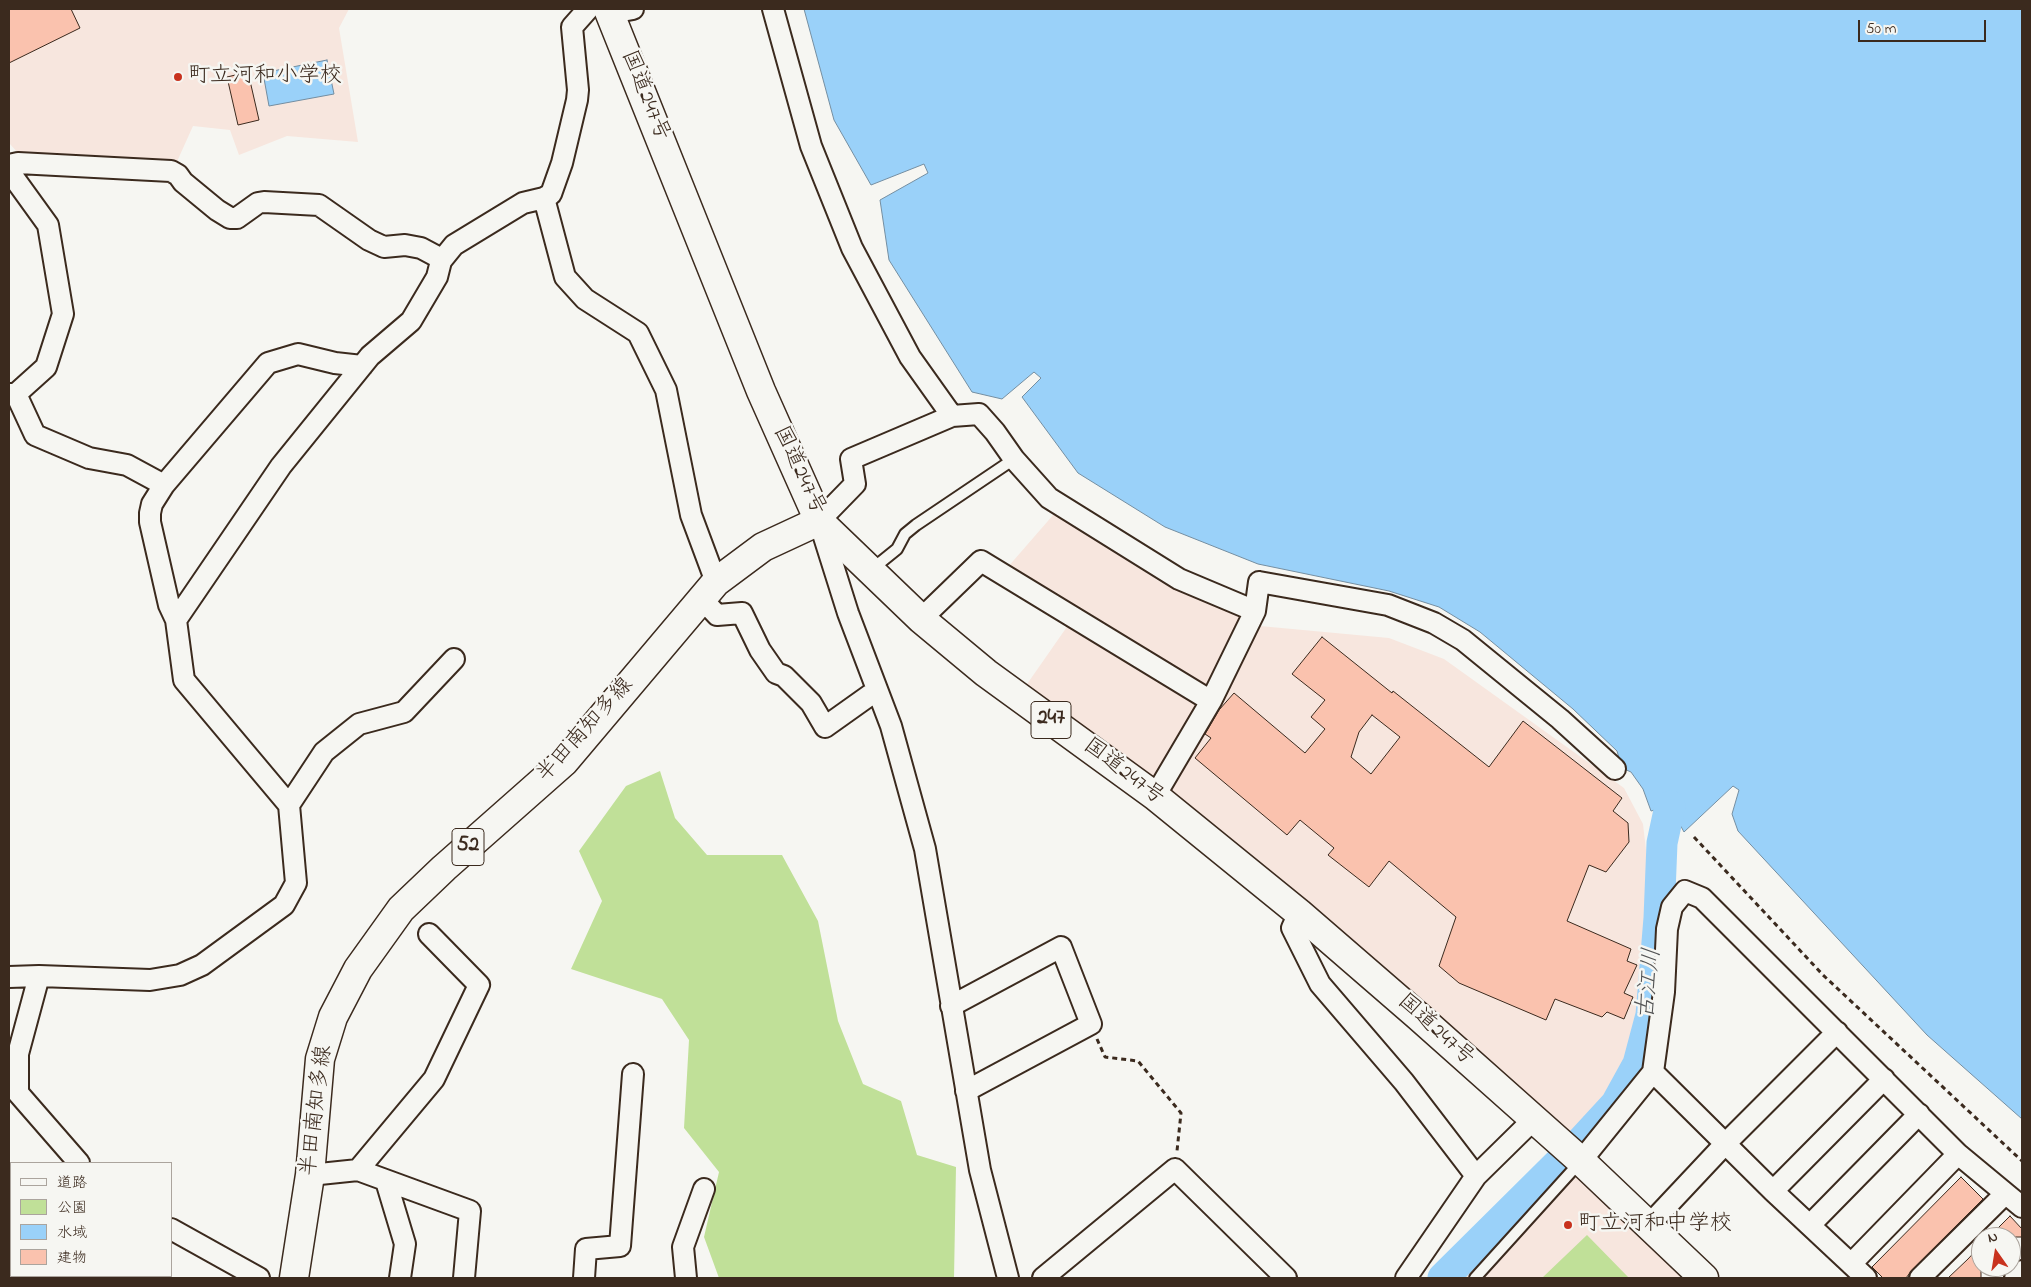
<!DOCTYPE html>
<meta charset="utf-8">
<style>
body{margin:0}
#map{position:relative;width:2031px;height:1287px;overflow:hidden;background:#f6f6f2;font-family:"Indie Flower","Klee One",sans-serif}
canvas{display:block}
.frame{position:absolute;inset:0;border:10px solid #3b2a1e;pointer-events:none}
.legend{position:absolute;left:10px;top:1162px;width:162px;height:115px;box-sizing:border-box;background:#f6f6f2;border:1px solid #aba49d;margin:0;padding:6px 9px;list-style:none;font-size:15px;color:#3b2a1e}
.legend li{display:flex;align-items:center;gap:10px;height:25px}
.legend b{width:25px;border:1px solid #aba49d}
.north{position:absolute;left:1971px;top:1227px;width:50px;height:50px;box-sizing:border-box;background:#f6f6f2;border:1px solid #aba49d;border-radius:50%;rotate:347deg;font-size:14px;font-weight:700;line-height:20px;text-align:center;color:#3b2a1e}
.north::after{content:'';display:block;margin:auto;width:18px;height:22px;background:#c8321e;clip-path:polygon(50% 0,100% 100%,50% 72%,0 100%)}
.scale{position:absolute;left:1858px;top:20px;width:128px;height:22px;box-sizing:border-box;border:2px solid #3b2a1e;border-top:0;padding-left:6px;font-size:15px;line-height:18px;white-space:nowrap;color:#3b2a1e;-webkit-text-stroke:4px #f6f6f2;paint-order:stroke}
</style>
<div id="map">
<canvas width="2031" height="1287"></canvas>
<div class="frame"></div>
<ul class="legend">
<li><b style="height:6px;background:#f6f6f2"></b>道路</li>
<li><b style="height:14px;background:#c0e098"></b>公園</li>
<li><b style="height:14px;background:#9ad1f9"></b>水域</li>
<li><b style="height:14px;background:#fac2ae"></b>建物</li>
</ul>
<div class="north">N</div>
<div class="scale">50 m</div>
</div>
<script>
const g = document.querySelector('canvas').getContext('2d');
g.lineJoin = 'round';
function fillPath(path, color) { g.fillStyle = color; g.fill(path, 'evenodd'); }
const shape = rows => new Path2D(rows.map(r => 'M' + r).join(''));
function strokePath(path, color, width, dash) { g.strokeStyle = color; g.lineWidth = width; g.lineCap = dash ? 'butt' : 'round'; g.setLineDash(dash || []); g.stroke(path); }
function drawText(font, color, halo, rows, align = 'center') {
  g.font = font + ' "Indie Flower","Klee One",sans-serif'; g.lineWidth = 5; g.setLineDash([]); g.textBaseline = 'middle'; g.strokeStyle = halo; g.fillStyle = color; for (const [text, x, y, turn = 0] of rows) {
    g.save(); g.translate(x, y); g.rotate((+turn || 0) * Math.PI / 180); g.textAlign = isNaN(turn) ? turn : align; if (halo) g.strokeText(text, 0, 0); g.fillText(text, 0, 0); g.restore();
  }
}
const built = shape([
 [9,9,349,9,339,28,358,142,287,136,239,155,230,130,193,126,175,166,20,155,9,143],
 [1054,514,1159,581,1260,626,1389,638,1444,659,1624,788,1643,824,1650,885,1643,1013,1630,1057,1609,1097,1572,1134,1304,907,1025,687,1078,611,1007,568],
 [1565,1164,1682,1278,1460,1278]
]);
const green = shape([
 [660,771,675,818,707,855,782,855,818,921,838,1021,863,1084,901,1101,917,1155,956,1167,954,1278,719,1278,704,1237,719,1172,684,1128,689,1040,662,999,571,969,602,901,579,851,626,786],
 [1587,1235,1629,1278,1542,1278]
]);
const water = shape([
 [804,9,2022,9,2022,1119,1927,1035,1738,831,1732,814,1739,790,1733,786,1684,832,1670,806,1651,811,1643,789,1631,772,1622,768,1617,751,1573,709,1480,632,1439,607,1389,591,1258,564,1165,527,1078,473,1022,397,1041,378,1034,372,1002,399,972,392,889,260,880,200,928,173,924,164,871,185,834,120,804,9],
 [327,60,334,94,269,106,263,73,327,60]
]);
const river = shape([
 [1581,1142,1616,1104,1638,1064,1651,1015,1659,918,1662,843,1670,806],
 [1443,1278,1559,1163]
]);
const building = shape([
 [9,9,71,9,80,28,9,63,9,9],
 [248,72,259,120,238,125,227,77,248,72],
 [1322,637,1392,693,1393,691,1489,767,1523,721,1622,798,1613,811,1628,823,1629,842,1606,872,1589,865,1567,921,1631,949,1627,961,1637,965,1624,993,1633,997,1624,1019,1607,1012,1602,1017,1555,999,1546,1020,1459,983,1439,966,1456,917,1389,861,1369,887,1328,855,1334,848,1300,820,1287,835,1195,758,1211,738,1205,734,1219,710,1234,693,1305,753,1325,729,1311,717,1325,700,1292,674,1322,637],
 [1372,715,1400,737,1371,774,1351,757,1359,732,1372,715],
 [1961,1177,1983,1199,1912,1270,1906,1278,1883,1278,1872,1267,1961,1177],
 [2010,1216,2022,1229,2022,1237,1989,1237,2010,1216],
 [1981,1245,1981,1278,1948,1278,1968,1259,1981,1245]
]);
const path = shape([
 [1694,837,1823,975,2022,1161],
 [1097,1039,1105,1057,1138,1061,1181,1113,1177,1151]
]);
const service = shape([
 [871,570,897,549,905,534,916,525,1014,459],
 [1475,1278,1580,1162]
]);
const minor = shape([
 [773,9,811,146,852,248,910,357,952,416],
 [611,13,633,9],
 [9,165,18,163,171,171,178,175,183,182,217,210,230,218,237,218,258,203,264,202,319,205,369,240,384,247,405,245,421,248,436,256,441,261],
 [9,171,48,225,63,314,46,367,16,394,9,394],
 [544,198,565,277,585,299,638,333,666,390,691,515,716,582],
 [16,394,35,435,89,458,127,465,164,485],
 [702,599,717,615,742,613,760,650,776,673,784,676,811,703,825,727,870,695,878,692],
 [921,619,981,561,1211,701],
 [176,620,281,466,370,356,411,321,437,277,441,261,454,245,523,203,544,198,551,194,562,163,577,100,578,90,572,27,588,9],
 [1155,796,1211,701,1255,611,1259,582,1388,605,1434,623,1463,640,1560,719,1615,769],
 [289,805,324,752,359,724,404,712,454,659],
 [1299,913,1292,928,1320,984,1404,1082,1476,1176],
 [39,976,18,1054,18,1093,79,1163],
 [9,977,39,976,150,980,180,975,202,965,284,905,296,883,289,805,184,680,176,620,169,605,150,522,150,513,152,504,164,485,268,363,298,354,335,363,362,366],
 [951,1006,1061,947,1091,1024,966,1091],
 [1653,1072,1773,1191,1866,1278],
 [1581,1161,1653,1072,1664,992,1667,929,1672,907,1685,891,1702,898,1958,1154,2022,1207],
 [358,1170,434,1079,479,985,429,934],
 [310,1175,358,1170,470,1211,464,1278],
 [386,1181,405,1244,400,1278],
 [1773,1191,1884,1079],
 [1810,1225,1919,1114],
 [1648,1226,1725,1144,1837,1032],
 [171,1229,259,1278],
 [1851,1264,1958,1154],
 [584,1278,586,1249,620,1246,633,1074],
 [686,1278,683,1247,704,1189],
 [1008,1278,980,1170,925,849,891,726,848,613,819,521,855,484,851,459,952,416,979,414,995,432,1014,459,1049,498,1179,579,1255,611],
 [1043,1278,1175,1169,1286,1278],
 [1406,1278,1476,1176,1534,1119],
 [1920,1278,2005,1194],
 [2015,1278,2022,1271]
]);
const primary = shape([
 [294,1278,310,1175,320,1059,333,1017,358,969,401,909,444,868,564,762,716,582,763,547,819,521]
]);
const trunk = shape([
 [608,9,761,391,819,521,921,619,986,673,1155,796,1299,913,1418,1016,1581,1161,1704,1278]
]);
const markers = [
 [178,77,5,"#c8321e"],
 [1568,1225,5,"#c8321e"]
];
const shields = [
 [1051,720,40],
 [468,847,32]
];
const shieldNames = [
 ["247",1051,720],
 ["52",468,847]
];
const poiNames = [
 ["町立河和小学校",188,77],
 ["町立河和中学校",1578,1225]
];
const streetNames = [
 ["国道247号",644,96,68],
 ["国道247号",798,471,65],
 ["半田南知多線",586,731,-48],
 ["国道247号",1123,773,37],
 ["国道247号",1435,1031,42],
 ["半田南知多線",318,1111,-83]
];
const waterNames = [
 ["古江川",1651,984,-84]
];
fillPath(built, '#f7e6de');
fillPath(green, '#c0e098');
fillPath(water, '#9ad1f9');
strokePath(water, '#748ea1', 1);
strokePath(river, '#9ad1f9', 31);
fillPath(building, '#fac2ae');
strokePath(building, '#3b2a1e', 1);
strokePath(service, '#3b2a1e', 14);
strokePath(minor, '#3b2a1e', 24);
strokePath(primary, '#3b2a1e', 31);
strokePath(trunk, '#3b2a1e', 31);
strokePath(path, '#3b2a1e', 3, [5, 4]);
strokePath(service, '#f6f6f2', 10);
strokePath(minor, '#f6f6f2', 20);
strokePath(primary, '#f6f6f2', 28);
strokePath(trunk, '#f6f6f2', 28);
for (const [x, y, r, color] of markers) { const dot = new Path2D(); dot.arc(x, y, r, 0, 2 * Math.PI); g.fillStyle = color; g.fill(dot); strokePath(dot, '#f6f6f2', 2); }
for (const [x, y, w] of shields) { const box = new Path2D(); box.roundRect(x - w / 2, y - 18.5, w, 37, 4); g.fillStyle = '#f6f6f2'; g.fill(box); strokePath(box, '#3b2a1e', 1); }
drawText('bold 21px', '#3b2a1e', null, shieldNames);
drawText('22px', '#3b2a1e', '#f6f6f2', poiNames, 'left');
drawText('22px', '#3b2a1e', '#f6f6f2', streetNames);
drawText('italic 24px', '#535455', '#f6f6f2', waterNames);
</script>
